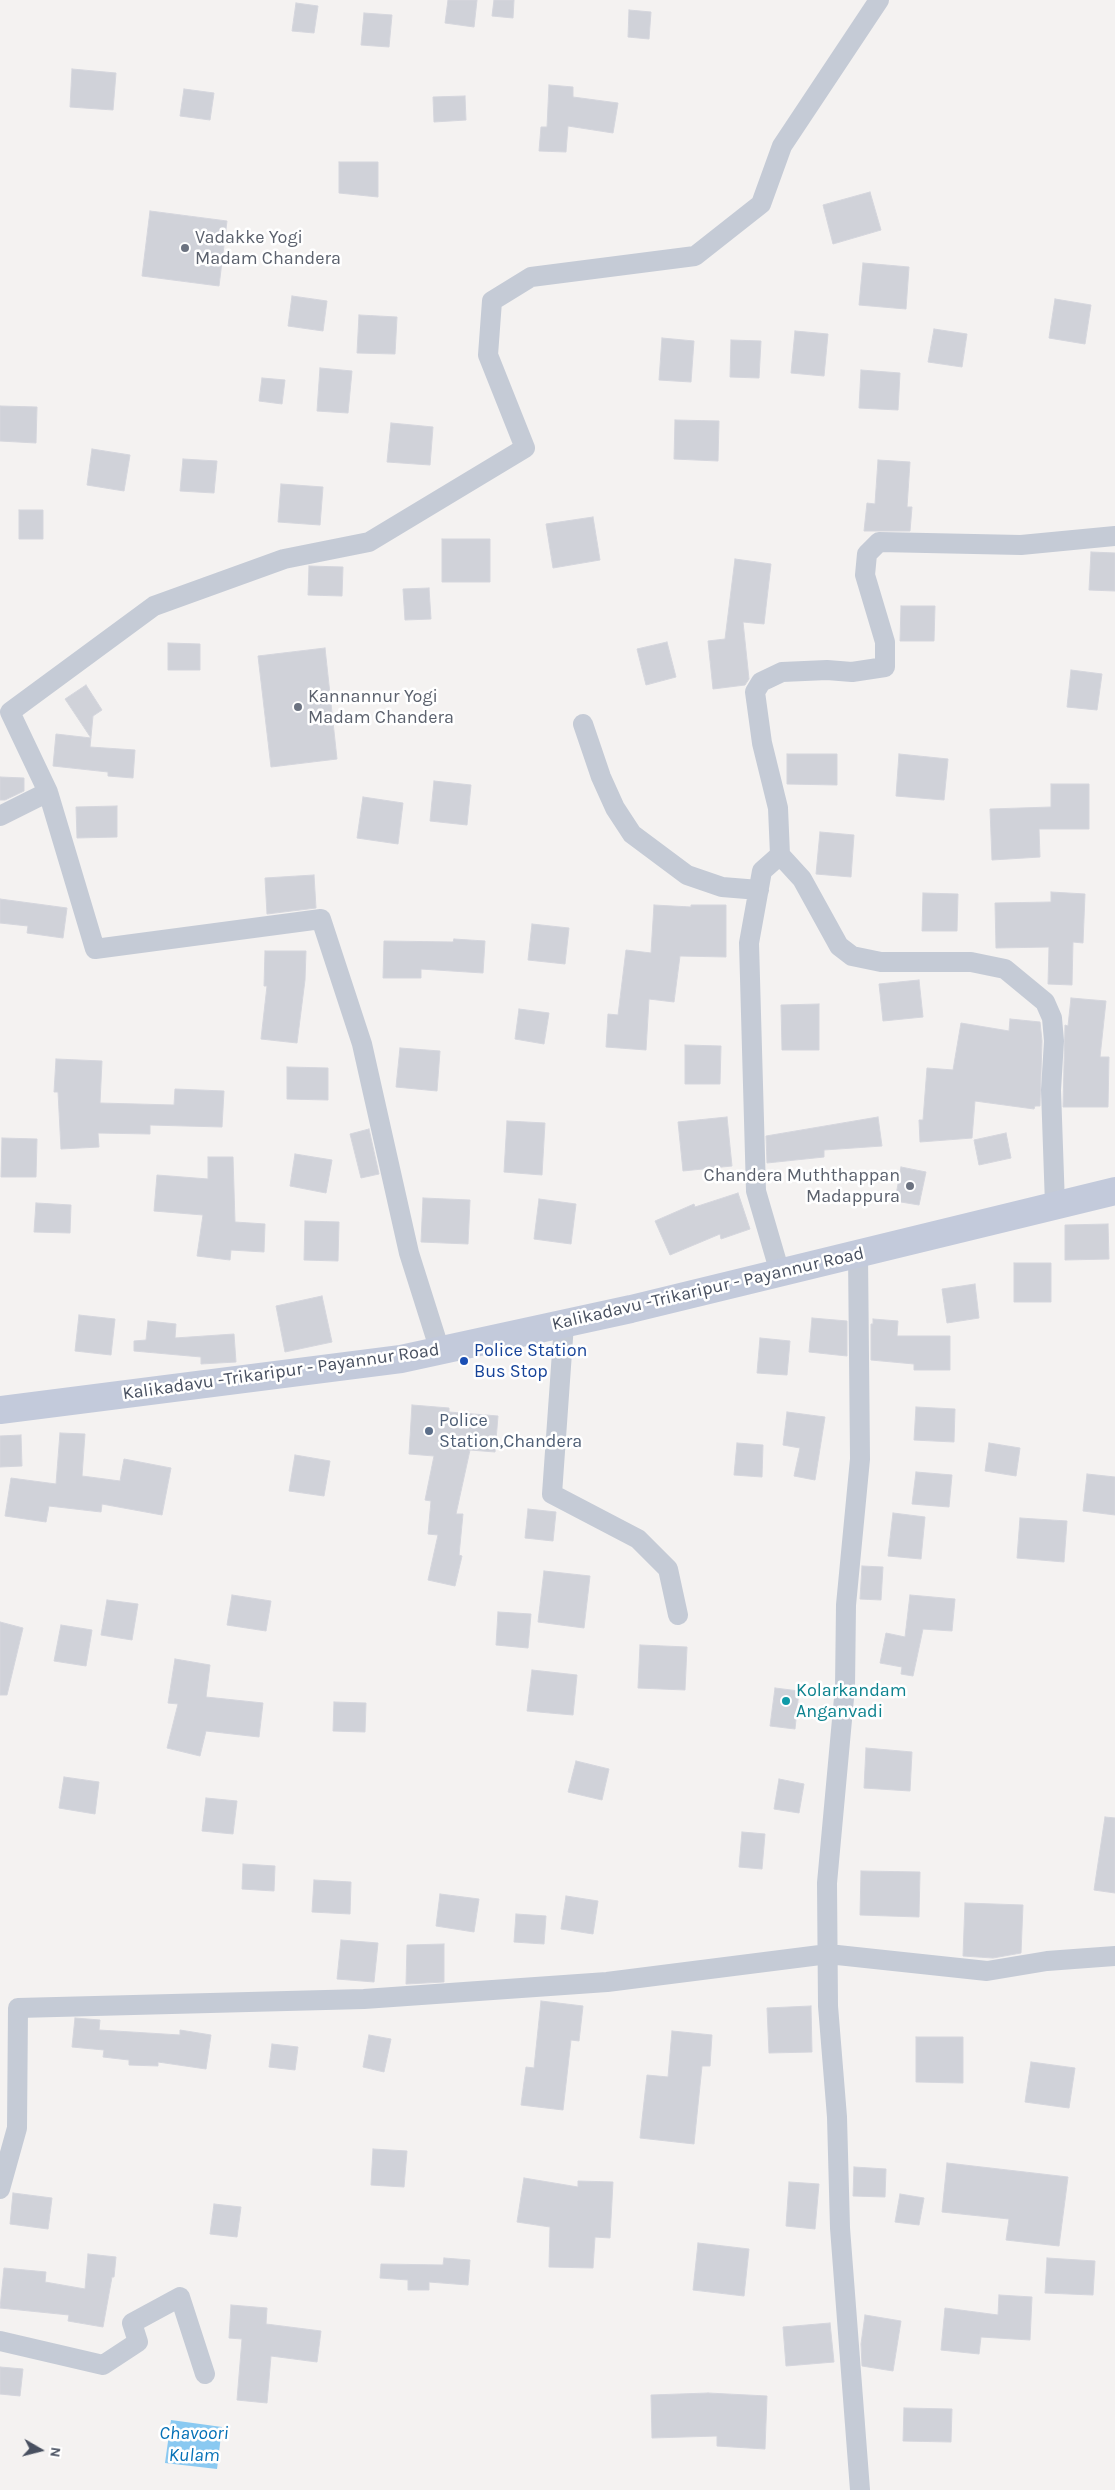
<!DOCTYPE html>
<style>
body{margin:0}
#map{position:relative;width:1115px;height:2490px;overflow:hidden;background:#f4f2f1;font-family:Karla,sans-serif}
canvas{display:block}
.north{position:absolute;left:15px;top:2425px;width:50px;height:50px;-webkit-text-stroke:4px #fff;paint-order:stroke;rotate:98deg;font-size:14px;font-weight:700;line-height:20px;text-align:center;color:#485060}
.north::after{content:'';display:block;margin:auto;width:18px;height:22px;background:#485060;clip-path:polygon(50% 0,100% 100%,50% 72%,0 100%)}
</style>
<div id="map">
<canvas width="1115" height="2490"></canvas>
<div class="north">N</div>
</div>
<script>
const g = document.querySelector('canvas').getContext('2d');
g.lineJoin = 'round';
function fillPath(path, color) { g.fillStyle = color; g.fill(path, 'evenodd'); }
const shape = rows => new Path2D(rows.map(r => 'M' + r).join(''));
function strokePath(path, color, width, dash) { g.strokeStyle = color; g.lineWidth = width; g.lineCap = dash ? 'butt' : 'round'; g.setLineDash(dash || []); g.stroke(path); }
function drawText(font, color, halo, rows, align = 'center') {
  g.font = font + ' Karla,sans-serif'; g.lineWidth = 5; g.setLineDash([]); g.textBaseline = 'middle'; g.strokeStyle = halo; g.fillStyle = color; for (const [text, x, y, turn = 0] of rows) {
    g.save(); g.translate(x, y); g.rotate((+turn || 0) * Math.PI / 180); g.textAlign = isNaN(turn) ? turn : align; if (halo) g.strokeText(text, 0, 0); g.fillText(text, 0, 0); g.restore();
  }
}
const water = shape([
 [171,2420,222,2427,217,2469,165,2463]
]);
const building = shape([
 [448,0,477,0,474,27,445,23,448,0],
 [494,0,514,0,513,18,492,16,494,0],
 [296,3,318,6,314,33,292,31,296,3],
 [629,10,651,12,649,39,628,37,629,10],
 [364,13,392,15,389,47,361,45,364,13],
 [72,69,116,73,113,110,70,107,72,69],
 [549,85,573,87,573,97,618,103,613,133,568,126,566,152,539,151,541,127,547,127,549,85],
 [184,89,214,93,210,120,180,116,184,89],
 [465,96,466,120,434,122,433,97,465,96],
 [339,162,378,162,378,197,339,193,339,162],
 [870,192,881,230,833,244,823,205,870,192],
 [150,211,227,221,219,286,142,276,150,211],
 [863,263,909,267,906,309,859,305,863,263],
 [292,296,327,301,323,331,288,326,292,296],
 [1055,299,1091,305,1085,344,1049,338,1055,299],
 [359,315,397,317,395,354,357,353,359,315],
 [934,329,967,334,962,367,928,362,934,329],
 [795,331,828,334,824,376,791,373,795,331],
 [662,338,694,341,691,382,659,380,662,338],
 [731,340,761,341,759,378,730,377,731,340],
 [320,368,352,371,348,413,317,411,320,368],
 [861,370,900,373,898,410,859,408,861,370],
 [262,378,285,380,282,404,259,401,262,378],
 [0,406,37,407,36,443,0,441,0,406],
 [675,420,719,421,718,461,674,459,675,420],
 [391,423,433,427,430,465,387,462,391,423],
 [92,449,130,455,124,491,87,485,92,449],
 [183,459,217,461,214,493,180,491,183,459],
 [878,460,910,462,907,507,912,507,910,531,864,531,867,503,875,504,878,460],
 [281,484,323,487,320,525,278,522,281,484],
 [19,510,43,510,43,539,19,539,19,510],
 [593,517,600,560,553,568,546,524,593,517],
 [442,539,490,539,490,582,442,582,442,539],
 [1091,552,1115,553,1115,591,1089,590,1091,552],
 [735,559,771,564,764,624,743,622,749,679,745,685,713,689,708,641,725,639,735,559],
 [309,566,343,567,342,596,308,595,309,566],
 [429,588,431,619,405,620,403,589,429,588],
 [901,606,935,606,934,641,900,641,901,606],
 [667,642,676,677,646,685,637,649,667,642],
 [168,643,200,644,200,670,168,670,168,643],
 [325,648,337,759,271,767,258,656,325,648],
 [1071,670,1102,674,1097,710,1067,707,1071,670],
 [86,685,102,710,93,716,90,747,135,750,133,778,108,776,108,772,53,766,56,734,91,738,65,699,86,685],
 [787,754,837,754,837,785,787,784,787,754],
 [899,754,948,759,944,800,896,796,899,754],
 [0,777,24,778,24,791,5,800,0,800,0,777],
 [434,781,471,785,467,825,430,821,434,781],
 [1051,784,1089,784,1089,829,1039,829,1040,857,992,860,990,809,1051,807,1051,784],
 [363,797,403,803,398,844,357,838,363,797],
 [117,806,117,837,77,838,76,807,117,806],
 [820,832,854,835,851,877,816,874,820,832],
 [314,875,316,908,267,914,265,878,314,875],
 [1051,892,1085,894,1083,943,1073,942,1072,985,1048,984,1049,947,996,948,995,903,1051,902,1051,892],
 [923,893,958,894,957,931,922,931,923,893],
 [0,899,67,908,63,938,27,933,28,926,0,923,0,899],
 [654,905,691,907,691,905,726,905,726,957,680,956,674,1002,649,999,646,1050,606,1047,608,1014,618,1015,626,950,651,953,654,905],
 [532,924,569,928,565,964,528,960,532,924],
 [454,939,485,941,483,973,421,969,421,978,383,978,384,941,453,942,454,939],
 [265,951,306,951,305,980,297,1043,261,1039,267,986,264,986,265,951],
 [919,980,923,1017,883,1021,879,984,919,980],
 [1071,998,1106,1001,1100,1057,1109,1057,1108,1107,1063,1107,1065,1025,1068,1026,1071,998],
 [819,1004,819,1050,782,1050,781,1005,819,1004],
 [519,1009,549,1013,544,1044,515,1039,519,1009],
 [1010,1019,1040,1022,1042,1041,1040,1106,1035,1106,1034,1109,975,1101,972,1138,920,1142,919,1120,923,1120,927,1068,953,1070,961,1023,1009,1031,1010,1019],
 [685,1045,721,1046,720,1084,685,1084,685,1045],
 [400,1048,440,1051,437,1091,396,1087,400,1048],
 [56,1059,102,1061,100,1103,174,1105,175,1089,224,1091,222,1127,150,1125,150,1134,98,1133,99,1147,61,1149,58,1092,54,1092,56,1059],
 [287,1067,328,1068,328,1100,287,1099,287,1067],
 [727,1117,732,1166,683,1171,678,1122,727,1117],
 [878,1117,882,1146,824,1150,824,1157,767,1163,766,1136,878,1117],
 [507,1121,545,1123,542,1175,504,1172,507,1121],
 [369,1129,379,1174,361,1178,350,1134,369,1129],
 [1006,1133,1011,1158,979,1165,974,1140,1006,1133],
 [2,1138,37,1139,36,1177,1,1177,2,1138],
 [295,1154,332,1160,326,1193,290,1186,295,1154],
 [208,1157,233,1157,235,1222,265,1224,264,1252,231,1250,230,1260,197,1256,203,1215,154,1211,157,1175,208,1179,208,1157],
 [901,1167,926,1172,919,1205,895,1201,901,1167],
 [738,1193,750,1229,721,1239,720,1234,670,1255,655,1221,694,1204,695,1207,738,1193],
 [423,1198,470,1200,468,1244,421,1242,423,1198],
 [539,1199,576,1204,571,1244,534,1239,539,1199],
 [36,1203,71,1205,70,1233,34,1232,36,1203],
 [305,1221,339,1222,338,1261,304,1260,305,1221],
 [1108,1224,1109,1259,1065,1260,1065,1225,1108,1224],
 [1014,1263,1051,1263,1051,1302,1014,1302,1014,1263],
 [975,1284,979,1318,947,1323,942,1289,975,1284],
 [322,1296,332,1342,285,1352,276,1306,322,1296],
 [79,1315,115,1319,111,1355,75,1351,79,1315],
 [812,1318,847,1321,847,1356,809,1352,812,1318],
 [873,1319,898,1321,897,1336,950,1336,950,1370,914,1370,914,1364,871,1360,871,1324,873,1324,873,1319],
 [148,1321,176,1324,175,1338,234,1334,236,1362,201,1364,201,1357,134,1351,134,1341,146,1340,148,1321],
 [760,1338,790,1341,787,1375,757,1373,760,1338],
 [412,1405,449,1408,449,1412,498,1416,495,1452,470,1450,456,1514,463,1514,459,1555,462,1556,455,1586,428,1580,438,1535,428,1534,431,1501,425,1500,434,1456,409,1454,412,1405],
 [916,1407,955,1409,954,1442,914,1440,916,1407],
 [787,1412,825,1417,815,1480,794,1476,800,1448,783,1445,787,1412],
 [60,1433,85,1434,82,1476,120,1481,124,1459,171,1468,162,1515,102,1504,101,1512,49,1506,46,1522,5,1516,11,1478,56,1484,60,1433],
 [21,1435,22,1466,0,1467,0,1436,21,1435],
 [737,1443,763,1445,762,1477,734,1475,737,1443],
 [989,1443,1020,1448,1016,1476,985,1471,989,1443],
 [295,1455,330,1461,324,1496,289,1491,295,1455],
 [916,1472,952,1475,949,1507,912,1504,916,1472],
 [1087,1474,1115,1477,1115,1515,1083,1511,1087,1474],
 [528,1509,556,1512,553,1541,525,1538,528,1509],
 [893,1513,925,1517,921,1559,888,1556,893,1513],
 [1020,1518,1067,1521,1064,1562,1017,1558,1020,1518],
 [862,1566,883,1567,881,1600,860,1599,862,1566],
 [544,1571,590,1576,584,1628,538,1622,544,1571],
 [232,1595,271,1601,266,1631,227,1625,232,1595],
 [910,1595,955,1599,952,1631,923,1629,913,1676,901,1674,902,1667,880,1663,886,1633,905,1637,910,1595],
 [107,1600,138,1604,132,1640,101,1635,107,1600],
 [498,1612,531,1614,528,1648,496,1645,498,1612],
 [0,1622,23,1628,7,1695,0,1695,0,1622],
 [61,1625,92,1630,86,1666,54,1661,61,1625],
 [640,1645,687,1647,685,1690,638,1688,640,1645],
 [175,1659,210,1665,206,1697,263,1703,259,1737,206,1731,200,1756,167,1748,178,1704,168,1703,175,1659],
 [532,1670,577,1675,573,1715,527,1711,532,1670],
 [775,1688,799,1691,795,1729,770,1726,775,1688],
 [334,1702,366,1703,365,1732,333,1731,334,1702],
 [866,1748,912,1752,910,1791,864,1788,866,1748],
 [576,1761,609,1769,602,1800,568,1792,576,1761],
 [64,1777,99,1782,95,1814,59,1808,64,1777],
 [779,1779,804,1784,799,1813,774,1809,779,1779],
 [206,1798,237,1801,233,1834,202,1831,206,1798],
 [1105,1817,1115,1818,1115,1893,1094,1890,1105,1817],
 [742,1832,765,1834,762,1869,739,1867,742,1832],
 [243,1864,275,1866,274,1891,242,1889,243,1864],
 [861,1871,920,1872,919,1917,860,1915,861,1871],
 [314,1880,351,1882,350,1914,312,1912,314,1880],
 [440,1894,479,1899,474,1932,436,1926,440,1894],
 [566,1896,598,1901,593,1934,561,1929,566,1896],
 [965,1903,1023,1905,1021,1953,993,1958,963,1956,965,1903],
 [516,1914,546,1916,544,1944,514,1942,516,1914],
 [341,1940,378,1943,374,1982,337,1979,341,1940],
 [444,1944,444,1982,406,1984,407,1945,444,1944],
 [541,2001,583,2006,579,2041,571,2040,563,2110,521,2105,526,2067,534,2068,541,2001],
 [811,2006,812,2052,769,2053,767,2008,811,2006],
 [75,2018,100,2020,99,2030,180,2035,180,2030,211,2035,206,2069,158,2062,158,2066,129,2065,129,2060,103,2057,104,2050,72,2047,75,2018],
 [672,2031,712,2035,710,2066,702,2066,694,2144,640,2138,647,2075,668,2077,672,2031],
 [369,2035,391,2039,384,2072,363,2067,369,2035],
 [916,2037,963,2037,963,2083,916,2082,916,2037],
 [272,2044,298,2047,295,2070,269,2067,272,2044],
 [1031,2062,1075,2068,1069,2108,1025,2102,1031,2062],
 [373,2149,407,2151,404,2187,371,2185,373,2149],
 [947,2163,1068,2177,1059,2246,1006,2240,1009,2219,942,2212,947,2163],
 [854,2167,886,2169,885,2197,853,2196,854,2167],
 [524,2178,578,2187,578,2181,613,2182,610,2238,595,2237,593,2268,549,2267,550,2227,517,2222,524,2178],
 [789,2182,819,2184,815,2229,786,2226,789,2182],
 [13,2193,52,2198,48,2229,10,2224,13,2193],
 [900,2194,924,2198,919,2225,895,2222,900,2194],
 [214,2204,241,2207,237,2237,210,2234,214,2204],
 [698,2243,749,2249,744,2296,693,2290,698,2243],
 [88,2254,116,2257,114,2277,112,2277,103,2327,68,2321,69,2315,0,2308,4,2268,46,2272,45,2282,85,2289,88,2254],
 [444,2258,470,2260,468,2285,429,2282,429,2290,408,2290,408,2280,380,2278,381,2264,443,2265,444,2258],
 [1047,2258,1095,2261,1093,2295,1045,2293,1047,2258],
 [999,2295,1032,2297,1030,2340,981,2337,979,2354,941,2350,945,2308,998,2315,999,2295],
 [231,2305,267,2308,266,2324,321,2331,317,2362,271,2356,267,2403,237,2400,242,2339,229,2338,231,2305],
 [865,2315,901,2321,893,2371,862,2366,861,2344,865,2315],
 [830,2323,834,2362,786,2366,783,2327,830,2323],
 [0,2367,23,2369,20,2396,0,2394,0,2367],
 [708,2393,767,2396,765,2449,717,2446,717,2436,652,2438,651,2395,708,2393],
 [904,2408,952,2409,951,2442,903,2441,904,2408]
]);
const street = shape([
 [583,724,601,777,615,808,632,834,687,875,722,887,759,890],
 [48,792,95,949,321,919,362,1044,409,1253,440,1351],
 [0,816,48,792,10,712,154,606,284,559,369,542,525,448,488,355,492,301,531,277,695,256,761,204,782,146,879,0],
 [1055,1205,1051,1090,1054,1041,1052,1018,1045,1002,1005,969,971,962,881,962,852,956,839,946,802,879,780,855,778,808,762,743,755,692,761,682,782,672,827,670,852,672,885,667,885,642,865,575,867,554,879,542,1021,545,1115,536],
 [858,1254,860,1459,846,1605,845,1687,827,1883,828,2006,837,2117,840,2228,860,2490],
 [780,1273,756,1191,749,943,762,871,780,855],
 [564,1324,552,1494,638,1539,668,1569,678,1615],
 [0,2189,17,2128,18,2008,364,1999,607,1982,828,1954,987,1971,1047,1961,1115,1956],
 [0,2341,103,2365,138,2342,132,2323,180,2297,205,2374]
]);
const secondary = shape([
 [0,1410,401,1359,631,1309,1115,1191]
]);
const markers = [
 [185,248,5,"#6b7280"],
 [298,707,5,"#6b7280"],
 [910,1186,5,"#6b7280"],
 [464,1361,5,"#1a4fb4"],
 [429,1431,5,"#5c6f8a"],
 [786,1701,5,"#0f9aa8"]
];
const worshipNames = [
 ["Vadakke Yogi",195,238],
 ["Madam Chandera",195,259],
 ["Kannannur Yogi",308,697],
 ["Madam Chandera",308,718],
 ["Chandera Muththappan",900,1176,"right"],
 ["Madappura",900,1197,"right"]
];
const streetNames = [
 ["Kalikadavu -Trikaripur - Payannur Road",708,1289,-13],
 ["Kalikadavu -Trikaripur - Payannur Road",281,1372,-8]
];
const transitNames = [
 ["Police Station",474,1351],
 ["Bus Stop",474,1372]
];
const serviceNames = [
 ["Police",439,1421],
 ["Station,Chandera",439,1442]
];
const cultureNames = [
 ["Kolarkandam",796,1691],
 ["Anganvadi",796,1712]
];
const waterNames = [
 ["Chavoori",194,2434],
 ["Kulam",194,2456]
];
fillPath(water, '#8ac9f1');
fillPath(building, '#d0d2d9');
strokePath(building, '#d5d6dd', 1);
strokePath(street, '#c5cbd6', 20);
strokePath(secondary, '#c3cadb', 28);
for (const [x, y, r, color] of markers) { const dot = new Path2D(); dot.arc(x, y, r, 0, 2 * Math.PI); g.fillStyle = color; g.fill(dot); strokePath(dot, '#fff', 2); }
drawText('18px', '#5b616d', '#fff', worshipNames, 'left');
drawText('18px', '#485060', '#fff', streetNames);
drawText('18px', '#164399', '#fff', transitNames, 'left');
drawText('18px', '#4e5e75', '#fff', serviceNames, 'left');
drawText('18px', '#0d838f', '#fff', cultureNames, 'left');
drawText('italic 19px', '#0471b7', '#fff', waterNames);
</script>
